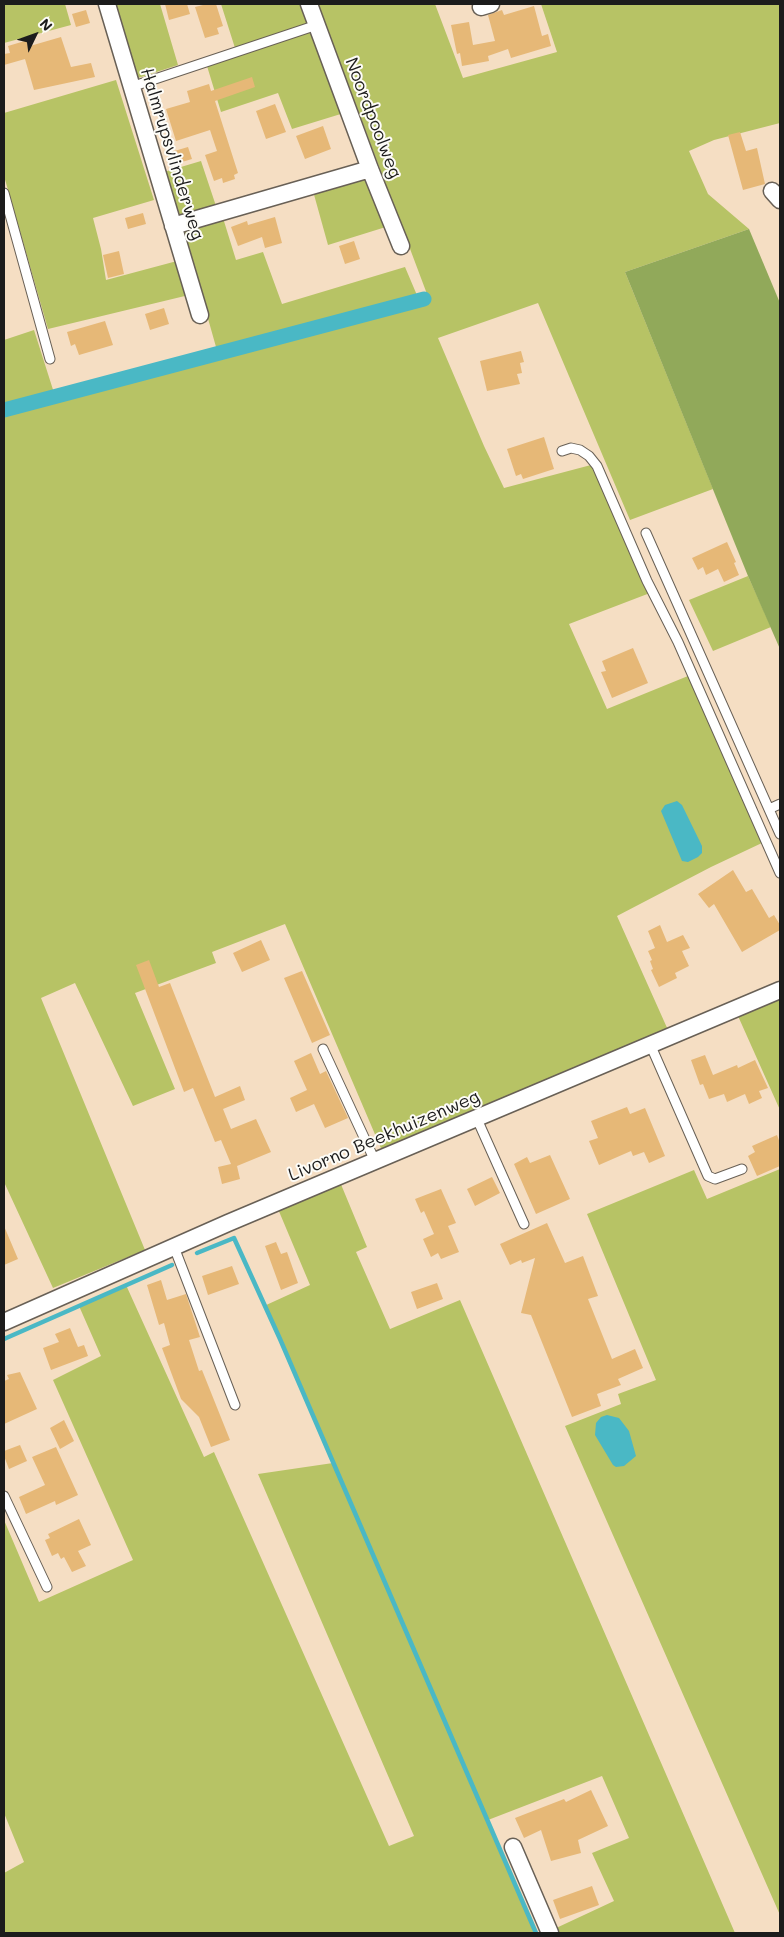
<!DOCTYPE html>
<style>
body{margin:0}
#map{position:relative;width:784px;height:1937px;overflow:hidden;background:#f5dec3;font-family:Mali,sans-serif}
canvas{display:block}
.frame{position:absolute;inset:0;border:5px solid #1c1c1c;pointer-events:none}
.north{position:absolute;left:10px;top:10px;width:50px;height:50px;-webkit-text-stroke:4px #fdfcf7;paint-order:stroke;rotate:48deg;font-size:14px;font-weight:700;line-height:20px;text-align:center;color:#1c1c1c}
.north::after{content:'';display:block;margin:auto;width:18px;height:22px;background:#1c1c1c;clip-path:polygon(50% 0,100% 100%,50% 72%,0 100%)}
</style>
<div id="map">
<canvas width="784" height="1937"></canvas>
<div class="frame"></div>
<div class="north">N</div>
</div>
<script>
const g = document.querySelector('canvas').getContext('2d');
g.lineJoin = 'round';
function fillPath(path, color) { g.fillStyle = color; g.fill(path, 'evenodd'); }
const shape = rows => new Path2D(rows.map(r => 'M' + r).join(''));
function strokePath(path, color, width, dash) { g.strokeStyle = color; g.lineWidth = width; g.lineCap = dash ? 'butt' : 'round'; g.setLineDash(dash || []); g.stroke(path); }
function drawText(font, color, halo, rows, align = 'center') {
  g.font = font + ' Mali,sans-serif'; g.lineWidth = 4; g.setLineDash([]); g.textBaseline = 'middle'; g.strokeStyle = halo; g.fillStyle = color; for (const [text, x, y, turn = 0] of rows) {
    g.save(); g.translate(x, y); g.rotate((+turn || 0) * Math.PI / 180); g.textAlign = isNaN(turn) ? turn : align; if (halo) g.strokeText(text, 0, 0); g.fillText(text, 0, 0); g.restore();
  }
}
const green = shape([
 [4,4,65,4,71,25,4,43],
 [114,4,160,4,178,65,135,79],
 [221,4,300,4,307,24,235,48],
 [318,4,435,4,463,78,557,52,541,4,779,4,780,123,714,140,689,151,708,194,749,229,625,272,713,489,630,520,538,303,438,338,484,446,504,488,591,465,619,523,650,593,569,624,607,709,688,676,764,842,711,867,617,916,668,1030,383,1153,285,924,212,952,216,963,135,993,175,1089,133,1106,75,983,41,998,145,1250,53,1288,4,1182,4,415,60,399,430,302],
 [313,31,344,113,292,129,278,93,221,112,207,66],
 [116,80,154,200,93,218,101,249,106,280,177,261,189,295,48,329,4,176,4,113],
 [201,161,217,209,182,220,177,216,164,172],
 [371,174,389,226,328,245,313,191],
 [223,218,236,260,263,252,282,304,405,267,419,300,218,354,183,230],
 [34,330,55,396,5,410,4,340],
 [748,576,771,627,713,651,689,600],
 [780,996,780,1110,738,1016],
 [780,1169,780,1915,565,1426,621,1404,618,1394,656,1380,587,1214,694,1170,707,1199],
 [340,1182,367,1247,356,1252,390,1329,460,1300,735,1933,556,1933,554,1929,614,1901,592,1853,629,1838,602,1776,488,1820,536,1933,4,1933,4,1873,24,1862,4,1813,4,1520,39,1602,133,1560,53,1380,101,1356,79,1306,126,1285,204,1457,214,1452,389,1846,414,1836,258,1474,333,1463,264,1306,310,1285,278,1209]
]);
const forest = shape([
 [749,229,780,303,780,649,748,576,625,272]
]);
const water = shape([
 [677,801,682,805,702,846,702,853,698,857,688,862,682,861,661,811,665,805],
 [607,1415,619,1418,629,1431,636,1456,624,1466,616,1467,613,1465,595,1435,596,1423,601,1417]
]);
const stream = shape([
 [197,1253,234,1238,280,1339,536,1933],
 [4,1339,172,1265]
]);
const canal = shape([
 [4,410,424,299]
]);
const building = shape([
 [165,4,187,4,190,14,169,20],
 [207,4,216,4,223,26,217,28,219,34,205,38,195,7],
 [534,6,542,36,548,34,551,46,511,58,508,49,488,56,489,61,462,66,460,53,457,54,451,25,469,22,473,45,495,41,488,15,502,10,504,15],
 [86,10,90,23,76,27,72,14],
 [61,37,71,67,91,63,95,77,34,90,25,59,4,65,4,54,10,53,8,46,28,40,30,46],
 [252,77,255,87,215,101,238,173,234,175,235,179,223,183,222,178,214,181,205,155,217,151,210,130,176,141,166,109,190,102,187,91,209,84,211,91],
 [275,104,286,132,266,139,256,111],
 [323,126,331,149,305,159,296,136],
 [740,132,746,151,757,148,765,184,743,190,728,135],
 [188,147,192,159,175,164,171,152],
 [143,213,146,224,128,229,125,218],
 [275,217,282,243,265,248,262,237,238,246,231,227,247,221,248,225],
 [354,241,360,259,345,264,339,246],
 [119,251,124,274,108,278,103,255],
 [164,308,169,324,150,330,145,314],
 [105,321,113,345,79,355,75,344,71,346,67,332],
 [521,351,524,362,520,363,522,373,517,374,520,384,487,391,480,361],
 [544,437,554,469,523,479,521,474,516,476,507,449],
 [727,542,736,562,734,563,739,575,724,582,718,569,706,575,703,567,698,570,692,558],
 [633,648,648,683,612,698,601,672,606,671,602,661],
 [733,870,746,892,752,889,769,918,774,915,780,925,780,930,742,952,714,904,709,908,698,894],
 [660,925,667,942,683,935,690,948,682,951,689,966,675,973,677,978,659,987,651,970,653,969,650,961,652,960,648,951,655,948,648,931],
 [261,940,270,960,242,972,233,953],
 [149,960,159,987,170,983,215,1097,240,1086,245,1100,223,1109,231,1129,256,1119,271,1152,237,1166,240,1179,222,1184,218,1167,231,1164,221,1140,215,1142,193,1088,184,1092,136,965],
 [302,971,330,1035,312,1043,284,978],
 [311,1053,320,1074,326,1071,348,1118,325,1128,314,1104,296,1112,290,1098,307,1090,294,1061],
 [705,1055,713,1075,737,1065,738,1068,755,1060,768,1088,759,1091,762,1098,749,1104,745,1094,727,1102,724,1094,709,1099,703,1084,700,1085,691,1060],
 [627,1107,630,1114,645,1108,665,1156,649,1163,644,1152,633,1156,631,1151,599,1165,589,1141,598,1138,591,1121],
 [777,1135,780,1143,780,1166,757,1176,748,1156,755,1152,752,1146],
 [550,1155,570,1199,536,1214,514,1164,527,1157,530,1163],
 [492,1177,500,1193,475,1206,467,1189],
 [441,1189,456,1223,448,1226,459,1252,441,1259,438,1253,431,1257,423,1239,434,1234,424,1211,421,1213,415,1199],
 [547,1223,565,1263,583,1256,598,1296,588,1299,612,1359,635,1349,643,1368,618,1379,621,1385,597,1394,601,1406,572,1417,531,1315,521,1313,535,1258,522,1263,521,1260,510,1265,500,1244],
 [4,1226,18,1259,4,1265],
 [276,1242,281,1254,287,1252,298,1283,281,1290,265,1246],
 [232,1266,239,1284,208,1295,202,1276],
 [161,1280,167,1300,186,1294,200,1337,189,1340,199,1371,202,1370,230,1440,211,1447,199,1417,181,1399,162,1348,170,1345,164,1323,159,1325,147,1285],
 [437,1283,443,1299,417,1309,411,1292],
 [70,1328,78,1347,84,1345,88,1356,51,1370,43,1348,59,1342,55,1334],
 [20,1372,37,1409,4,1424,4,1381,9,1379,7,1375],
 [64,1420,74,1441,60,1449,50,1428],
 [20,1445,27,1461,9,1469,4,1456,4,1451],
 [56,1447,78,1495,56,1505,55,1501,26,1514,19,1497,45,1485,32,1457],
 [79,1519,91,1545,78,1551,86,1566,72,1572,64,1557,61,1559,58,1553,52,1556,45,1540,50,1538,48,1534],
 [591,1790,608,1826,578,1840,581,1853,551,1861,541,1830,524,1838,515,1818,564,1799,566,1802],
 [592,1886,599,1905,560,1919,553,1900]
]);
const service = shape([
 [131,87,317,25],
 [4,193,50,359],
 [562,451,571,448,580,450,589,456,597,466,647,581,678,642,780,873],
 [646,533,780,834],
 [769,809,780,804],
 [650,1044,708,1176,715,1179,742,1169],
 [323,1049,375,1161],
 [477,1119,524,1224],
 [174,1247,235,1405],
 [4,1496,47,1587]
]);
const minor = shape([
 [107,4,200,315],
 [309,4,370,169,401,246],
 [481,7,491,4],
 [772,191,780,200],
 [173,226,370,169],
 [4,1322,228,1223,780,990],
 [513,1847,550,1933]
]);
const streetNames = [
 ["Noordpoolweg",373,118,69],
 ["Halmrupsvlinderweg",172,154,73],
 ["Livorno Beekhuizenweg",384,1136,-23]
];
fillPath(green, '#b7c365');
fillPath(forest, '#91a95a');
fillPath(water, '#4ab8c5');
strokePath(stream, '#4ab8c5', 4.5);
strokePath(canal, '#4ab8c5', 15);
fillPath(building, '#e6b877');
strokePath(service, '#686056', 11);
strokePath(minor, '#686056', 19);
strokePath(service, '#fff', 9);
strokePath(minor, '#fff', 16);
drawText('18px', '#1c1c1c', '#fdfcf7', streetNames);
</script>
